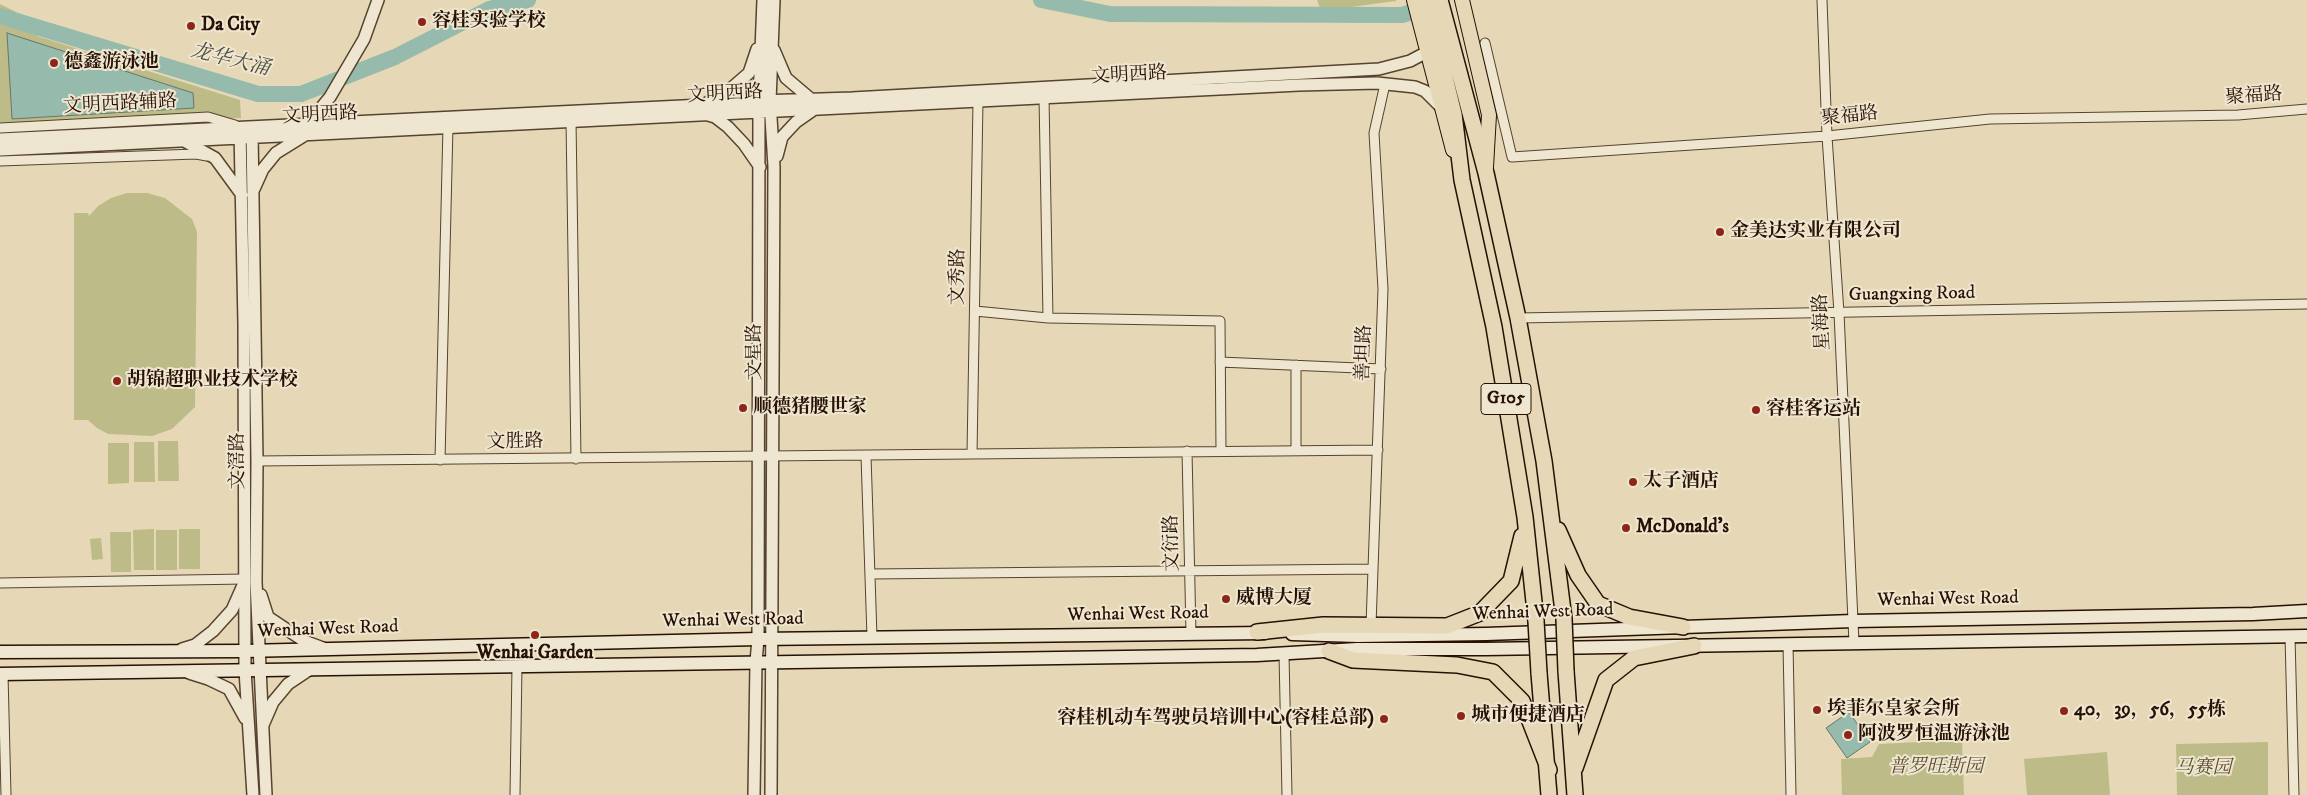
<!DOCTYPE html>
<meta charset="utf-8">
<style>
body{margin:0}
canvas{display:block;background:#e6d8b6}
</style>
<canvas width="2307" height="795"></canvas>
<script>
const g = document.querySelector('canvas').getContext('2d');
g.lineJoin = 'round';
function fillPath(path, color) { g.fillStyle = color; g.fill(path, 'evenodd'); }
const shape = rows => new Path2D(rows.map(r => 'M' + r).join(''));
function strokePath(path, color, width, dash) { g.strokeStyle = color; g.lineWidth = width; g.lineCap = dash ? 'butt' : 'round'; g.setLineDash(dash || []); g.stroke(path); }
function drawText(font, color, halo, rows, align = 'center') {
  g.font = font + ' "IM FELL DW Pica","Noto Serif SC",serif'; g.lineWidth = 4; g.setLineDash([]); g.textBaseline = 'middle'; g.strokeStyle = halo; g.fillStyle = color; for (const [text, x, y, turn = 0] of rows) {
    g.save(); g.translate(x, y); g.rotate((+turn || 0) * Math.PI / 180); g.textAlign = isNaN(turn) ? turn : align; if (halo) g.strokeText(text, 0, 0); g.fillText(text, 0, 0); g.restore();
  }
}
const green = shape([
 [1317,0,1396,0,1396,1,1321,11],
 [0,4,40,24,37,36,240,100,241,118,0,131],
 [127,193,147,193,165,198,192,219,197,232,195,407,172,429,152,436,108,434,97,428,88,420,74,420,74,213,88,213,89,216,98,206,111,198],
 [158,441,178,441,179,481,158,481],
 [134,442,154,442,155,482,134,482],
 [108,443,129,443,129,483,108,484],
 [154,529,154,570,134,570,133,530],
 [179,529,200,529,200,569,179,569],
 [156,530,177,530,177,570,156,570],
 [110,532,131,532,131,572,111,572],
 [101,538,103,559,92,560,90,539],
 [1962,740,1964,795,1842,795,1841,759,1872,757,1879,744],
 [2268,742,2268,795,2177,795,2176,744],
 [2107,752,2110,795,2027,795,2024,759]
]);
const water = shape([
 [7,33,193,93,194,108,12,119,7,33],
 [1849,712,1870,742,1847,758,1826,728,1849,712]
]);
const river = shape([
 [1041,0,1110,14,1402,15,1431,6],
 [0,16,258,94,301,94,395,57,489,9,528,0]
]);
const minor = shape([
 [1822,0,1827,136,1839,313,1854,643],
 [1485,43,1512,157,1827,136,1990,119,2238,115,2307,109],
 [1044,97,1048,318],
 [571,120,576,459],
 [0,128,208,117,235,125],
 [0,161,196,154,207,156],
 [975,311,1048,318,1220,321,1221,451],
 [1518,318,2307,304],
 [1220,362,1381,369],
 [1296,450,1296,365],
 [1187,451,1191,633],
 [972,454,978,101],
 [866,456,872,637],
 [440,460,448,126],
 [257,461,1378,450],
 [870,574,1373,569],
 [0,583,245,579],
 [1371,625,1383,289,1374,133,1385,84],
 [2290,636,2294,795],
 [1788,644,1791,795],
 [1284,654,1287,795],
 [3,674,6,795],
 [515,795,517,666]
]);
const tertiary = shape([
 [774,50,786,78,812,100],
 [707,103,727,92,749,73,757,49],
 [708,115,715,117,728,127,744,144,760,167],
 [308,124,330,97,364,39,378,0],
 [240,131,244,324,245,670,253,795],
 [252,132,257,461,256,582,266,795],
 [0,139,703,105,759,101,852,98,1379,69,1410,61,1427,52],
 [186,142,215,158,242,195],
 [0,150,1299,85,1377,83,1415,87,1425,91,1443,109],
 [777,156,782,137,796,122,816,108],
 [254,189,263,169,276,153,305,135],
 [261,595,268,617,304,641,323,648],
 [182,649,195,645,213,631,232,610,244,583],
 [189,673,208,679,229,689,245,718],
 [263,725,273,702,288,684,309,670],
 [754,795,756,662,758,639,759,101,763,0],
 [771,795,774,167,770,101,774,0]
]);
const secondary = shape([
 [1292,634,1358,636,1486,634,1853,621,2253,614,2307,611],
 [0,652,245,651,758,639,1265,633],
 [0,674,1257,655,1357,649,1485,649,2307,636]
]);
const primary = shape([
 [1414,0,1453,150],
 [1462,0,1489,115,1486,167]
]);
const trunk = shape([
 [1426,0,1454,114,1462,180,1494,327,1525,517,1536,621],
 [1440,0,1486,173,1518,318,1544,461,1564,619],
 [1558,530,1578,575,1598,604,1629,617,1683,627],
 [1257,632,1323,625,1447,626,1480,613,1511,581,1522,536],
 [1329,651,1353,660,1457,665,1493,672,1522,701,1549,770],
 [1566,671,1575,795],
 [1539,673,1549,795],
 [1575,768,1606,680,1634,658,1694,646]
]);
const trunkBridge = shape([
 [1564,619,1566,671],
 [1536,621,1539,673]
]);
const markers = [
 [422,22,5,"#8f2418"],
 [191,26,5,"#8f2418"],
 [54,63,5,"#8f2418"],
 [1720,232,5,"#8f2418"],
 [117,381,5,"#8f2418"],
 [743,408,5,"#8f2418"],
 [1756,410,5,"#8f2418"],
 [1633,482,5,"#8f2418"],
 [1626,528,5,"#8f2418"],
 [1226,599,5,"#8f2418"],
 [535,635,5,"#8f2418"],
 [1817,710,5,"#8f2418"],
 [2064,711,5,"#8f2418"],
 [1461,716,5,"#8f2418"],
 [1384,719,5,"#8f2418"],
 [1848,735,5,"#8f2418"]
];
const shields = [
 [1506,399,50]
];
const shieldNames = [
 ["G105",1506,399]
];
const poiNames = [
 ["容桂实验学校",432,22],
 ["Da City",201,26],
 ["德鑫游泳池",64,63],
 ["金美达实业有限公司",1730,232],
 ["胡锦超职业技术学校",127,381],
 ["顺德猪腰世家",753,408],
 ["容桂客运站",1766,410],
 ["太子酒店",1643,482],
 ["McDonald's",1636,528],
 ["威博大厦",1236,599],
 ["Wenhai Garden",535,654,"center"],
 ["埃菲尔皇家会所",1827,710],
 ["40，39，56，55栋",2074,711],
 ["城市便捷酒店",1471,716],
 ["容桂机动车驾驶员培训中心(容桂总部)",1374,719,"right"],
 ["阿波罗恒温游泳池",1858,735]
];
const streetNames = [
 ["文明西路",1129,76,-3],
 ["文明西路",725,95,-3],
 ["聚福路",2254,97,-4],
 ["文明西路辅路",120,105,-3],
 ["文明西路",320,116,-3],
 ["聚福路",1850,117,-6],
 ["文秀路",959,277,-89],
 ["Guangxing Road",1912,295,-1],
 ["星海路",1823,322,-93],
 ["文星路",756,352,-90],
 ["善坦路",1365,353,-88],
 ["文胜路",515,443,-1],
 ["文滘路",239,461,-90],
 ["文衍路",1173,543,-91],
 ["Wenhai West Road",1948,600,-1],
 ["Wenhai West Road",1543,613,-2],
 ["Wenhai West Road",1138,615,-1],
 ["Wenhai West Road",733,621,-1],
 ["Wenhai West Road",328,630,-2]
];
const parkNames = [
 ["普罗旺斯园",1936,768],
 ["马赛园",2203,769]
];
const waterNames = [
 ["龙华大涌",230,61,14]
];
fillPath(green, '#bdbc88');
fillPath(water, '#96baac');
strokePath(water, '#697668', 1);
strokePath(river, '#96baac', 16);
strokePath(minor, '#564330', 11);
strokePath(tertiary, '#564330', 14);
strokePath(secondary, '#261103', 15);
strokePath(primary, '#261103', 16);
strokePath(trunk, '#261103', 18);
strokePath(minor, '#efe6d0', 9);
strokePath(tertiary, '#efe6d0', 11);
strokePath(secondary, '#efe6d0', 12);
strokePath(primary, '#e6d8b6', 14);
strokePath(trunk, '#e6d8b6', 15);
strokePath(trunkBridge, '#261103', 18, []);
strokePath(trunkBridge, '#e6d8b6', 15);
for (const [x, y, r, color] of markers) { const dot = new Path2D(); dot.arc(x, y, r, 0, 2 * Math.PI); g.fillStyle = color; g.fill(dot); strokePath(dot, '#efe6d0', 2); }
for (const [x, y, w] of shields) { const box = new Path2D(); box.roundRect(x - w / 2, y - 15.5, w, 31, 4); g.fillStyle = '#efe6d0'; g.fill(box); strokePath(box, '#261103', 1); }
drawText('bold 18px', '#261103', null, shieldNames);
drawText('bold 19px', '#261103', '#efe6d0', poiNames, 'left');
drawText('19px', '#261103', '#efe6d0', streetNames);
drawText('italic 19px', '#5b4d32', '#efe6d0', parkNames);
drawText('italic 20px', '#4d4c3e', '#efe6d0', waterNames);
</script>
